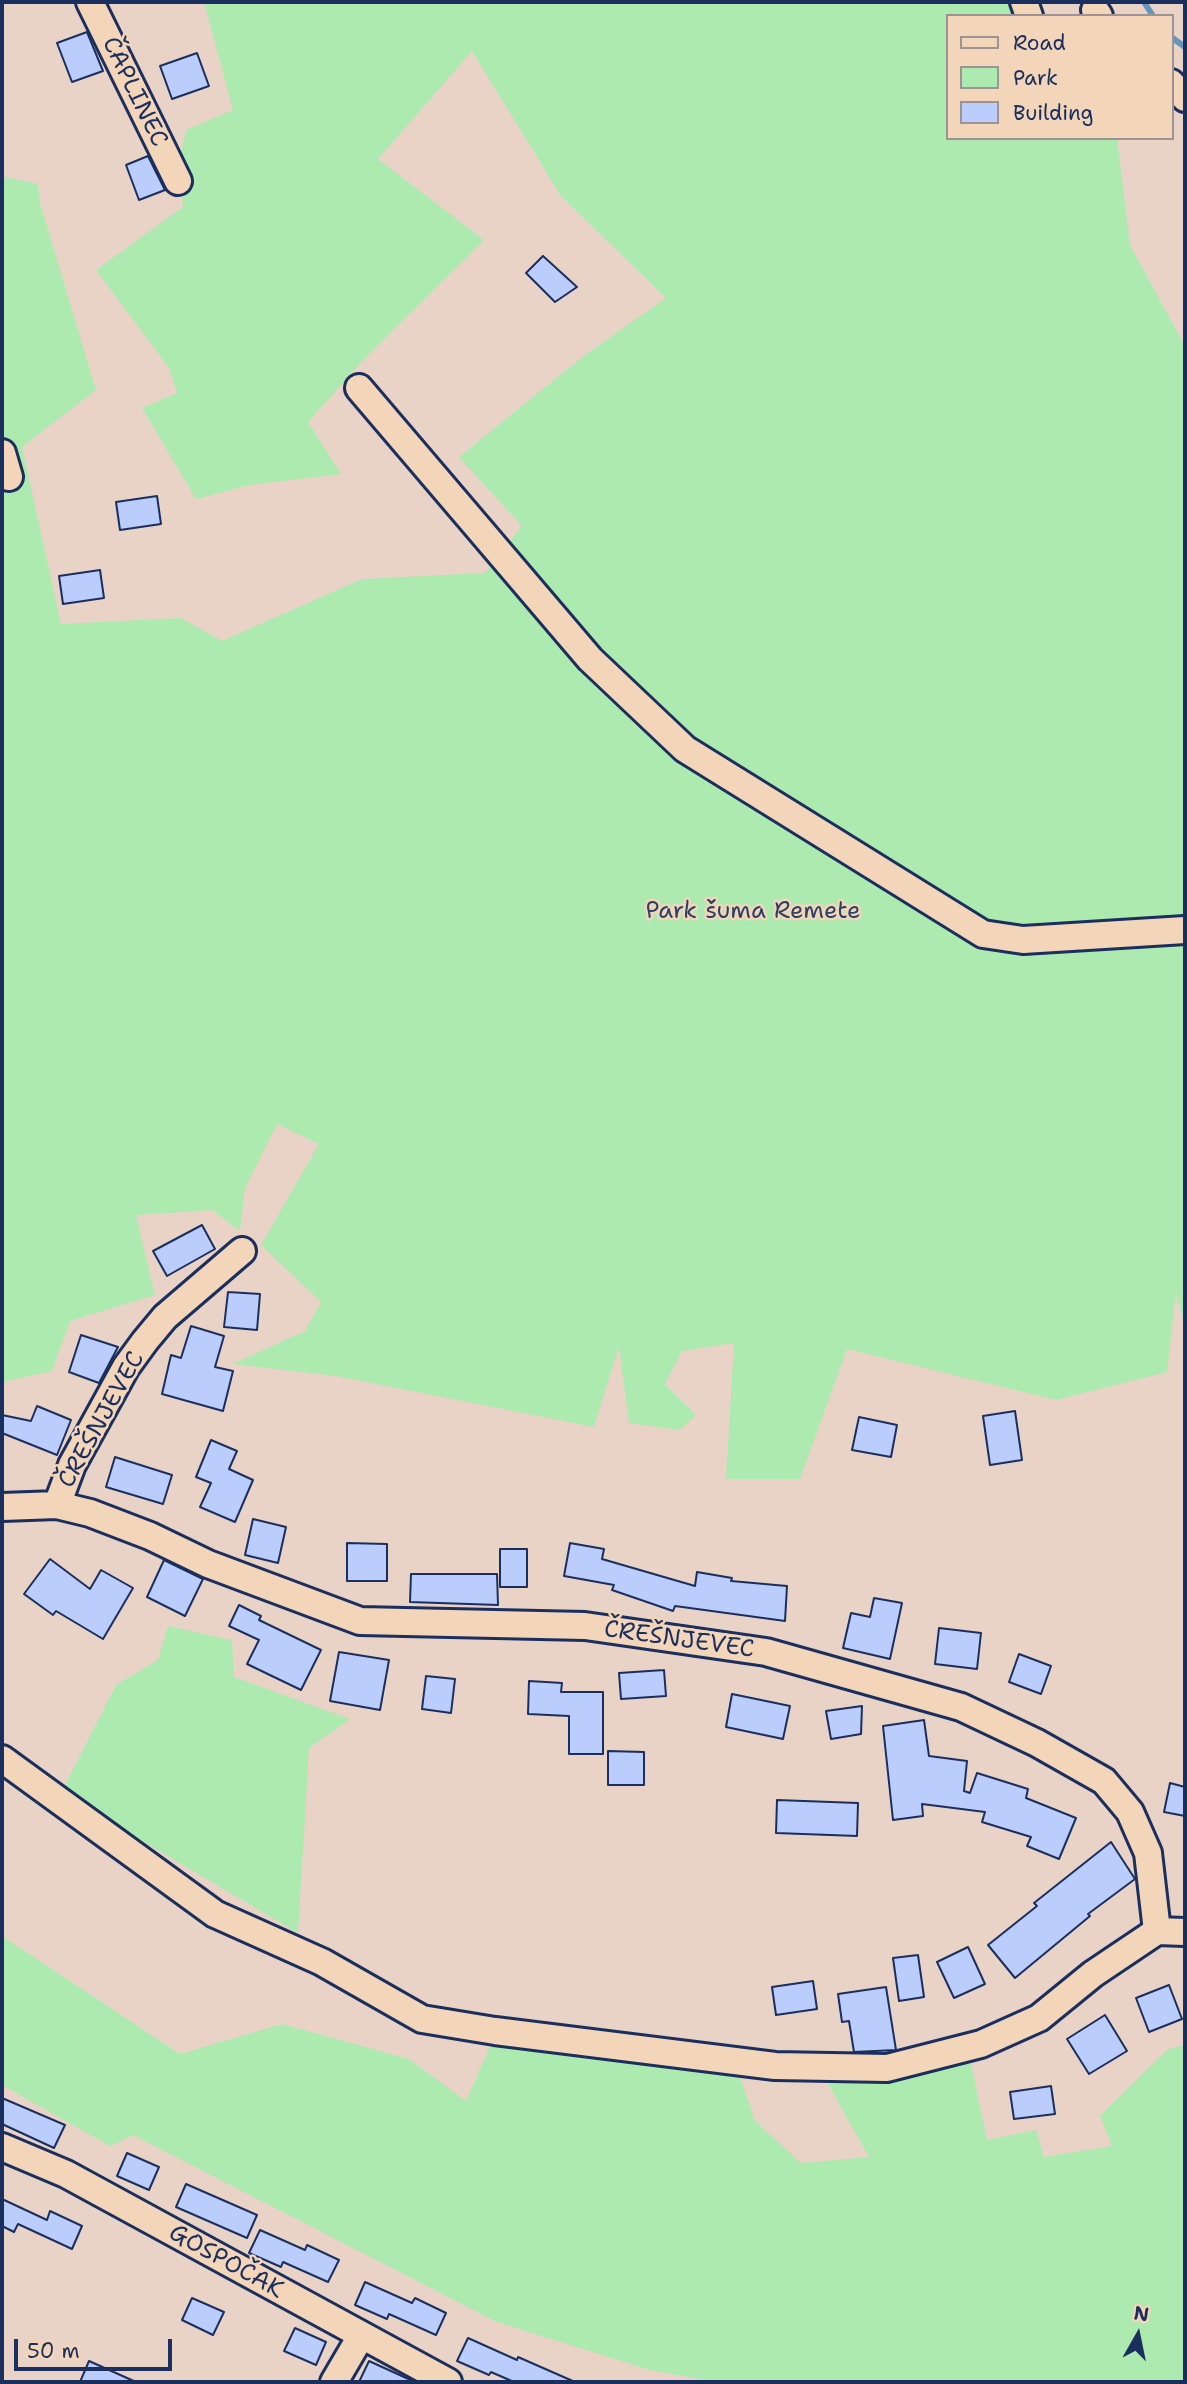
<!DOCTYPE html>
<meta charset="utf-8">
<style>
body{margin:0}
#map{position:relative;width:1187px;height:2384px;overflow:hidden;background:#e8d3c6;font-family:"Shantell Sans",sans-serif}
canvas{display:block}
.frame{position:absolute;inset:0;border:4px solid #1b2f5e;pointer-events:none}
.legend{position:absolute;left:946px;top:14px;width:228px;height:126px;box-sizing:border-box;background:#f3d5b9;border:2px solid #9d9395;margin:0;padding:9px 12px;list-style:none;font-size:21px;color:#1b2f5e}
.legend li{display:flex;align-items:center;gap:14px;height:35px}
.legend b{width:35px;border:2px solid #9d9395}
.north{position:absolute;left:1103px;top:2300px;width:70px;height:70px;-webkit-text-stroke:5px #f3d5b9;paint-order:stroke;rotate:9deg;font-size:19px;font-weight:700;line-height:28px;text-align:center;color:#1b2f5e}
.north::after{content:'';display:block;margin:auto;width:24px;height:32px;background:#1b2f5e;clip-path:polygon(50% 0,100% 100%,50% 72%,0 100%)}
.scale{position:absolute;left:14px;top:2339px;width:158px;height:32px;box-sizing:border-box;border:4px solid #1b2f5e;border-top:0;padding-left:9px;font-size:21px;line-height:24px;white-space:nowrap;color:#1b2f5e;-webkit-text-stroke:5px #f3d5b9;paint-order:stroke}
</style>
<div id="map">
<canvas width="1187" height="2384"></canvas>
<div class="frame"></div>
<ul class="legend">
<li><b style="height:9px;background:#f3d5b9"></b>Road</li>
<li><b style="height:19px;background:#adeab0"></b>Park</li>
<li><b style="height:19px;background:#bacdfc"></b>Building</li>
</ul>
<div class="north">N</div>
<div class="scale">50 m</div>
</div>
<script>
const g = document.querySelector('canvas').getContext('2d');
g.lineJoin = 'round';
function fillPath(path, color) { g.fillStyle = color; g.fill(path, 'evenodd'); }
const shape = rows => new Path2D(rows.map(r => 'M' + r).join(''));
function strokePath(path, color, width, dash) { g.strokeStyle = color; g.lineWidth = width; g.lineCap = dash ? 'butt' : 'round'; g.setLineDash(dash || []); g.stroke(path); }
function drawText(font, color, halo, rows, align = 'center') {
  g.font = font + ' "Shantell Sans",sans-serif'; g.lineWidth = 5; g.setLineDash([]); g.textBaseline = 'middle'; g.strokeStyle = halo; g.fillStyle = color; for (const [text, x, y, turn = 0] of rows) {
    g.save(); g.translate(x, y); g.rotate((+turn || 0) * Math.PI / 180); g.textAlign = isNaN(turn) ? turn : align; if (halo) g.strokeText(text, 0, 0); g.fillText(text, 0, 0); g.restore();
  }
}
const green = shape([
 [204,2,1038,2,1010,16,947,16,947,138,1117,138,1130,245,1185,346,1185,1327,1176,1292,1167,1372,1056,1400,847,1349,800,1479,726,1479,734,1343,682,1351,665,1384,696,1415,680,1430,629,1423,619,1346,594,1427,336,1376,233,1364,305,1331,321,1302,261,1245,319,1144,277,1124,245,1188,240,1231,212,1210,136,1215,155,1295,70,1321,52,1371,2,1382,2,184,6,177,38,184,40,203,96,390,22,447,61,624,181,618,222,641,362,579,485,573,522,526,459,457,585,355,666,298,561,196,472,51,378,159,484,240,366,357,308,422,341,474,250,485,196,499,142,408,177,393,169,368,96,270,183,207,179,161,186,130,233,110],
 [168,1626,232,1640,234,1677,350,1719,309,1748,298,1933,61,1793,116,1685,158,1660],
 [2,1936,180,2054,282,2024,409,2059,466,2101,494,2038,738,2070,755,2121,801,2163,869,2157,828,2084,970,2059,987,2140,1036,2130,1044,2157,1112,2146,1100,2116,1168,2049,1185,2045,1185,2382,1180,2382,1180,2379,1167,2382,717,2382,650,2370,497,2322,133,2135,110,2146,2,2085]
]);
const stream = shape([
 [1144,2,1153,16],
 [1171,37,1185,47]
]);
const building = shape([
 [87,32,103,71,72,82,57,43,87,32],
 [197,53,209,86,172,99,160,66,197,53],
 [148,156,165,190,139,200,126,165,148,156],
 [543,256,577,287,555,302,526,273,543,256],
 [157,496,161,524,120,530,116,502,157,496],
 [100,570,104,598,63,604,59,576,100,570],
 [202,1225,215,1249,167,1276,153,1251,202,1225],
 [228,1292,260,1294,257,1330,224,1327,228,1292],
 [191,1326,224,1336,215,1367,233,1371,223,1411,162,1394,171,1355,181,1358,191,1326],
 [81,1335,118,1347,99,1383,69,1372,81,1335],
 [37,1406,71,1420,57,1455,2,1433,2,1415,31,1421,37,1406],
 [1015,1411,1022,1460,990,1465,983,1416,1015,1411],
 [859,1417,897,1425,891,1457,852,1450,859,1417],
 [211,1440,237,1451,229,1469,253,1480,235,1522,200,1507,211,1483,196,1477,211,1440],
 [115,1457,172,1475,163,1504,106,1487,115,1457],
 [253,1519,286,1527,278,1563,245,1555,253,1519],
 [347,1543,387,1544,387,1581,347,1581,347,1543],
 [570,1543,604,1549,602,1559,695,1586,697,1572,732,1578,731,1581,787,1586,785,1621,675,1606,673,1611,612,1590,614,1585,564,1576,570,1543],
 [500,1549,527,1549,527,1587,500,1587,500,1549],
 [50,1559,90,1589,101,1570,133,1588,103,1639,56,1611,53,1615,24,1594,50,1559],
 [164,1560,203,1579,185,1616,147,1597,164,1560],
 [411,1574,497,1574,498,1605,410,1602,411,1574],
 [874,1598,902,1603,890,1659,843,1648,851,1613,870,1617,874,1598],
 [239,1605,261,1616,259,1620,321,1650,301,1690,247,1664,259,1640,229,1626,239,1605],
 [939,1628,981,1633,977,1669,935,1664,939,1628],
 [339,1652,389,1660,380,1710,330,1701,339,1652],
 [1019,1654,1051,1666,1041,1694,1009,1682,1019,1654],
 [664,1670,666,1696,621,1699,619,1673,664,1670],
 [426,1676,455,1679,451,1713,422,1709,426,1676],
 [529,1681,562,1683,561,1692,603,1692,603,1754,569,1754,569,1716,528,1714,529,1681],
 [732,1694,790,1706,783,1739,726,1727,732,1694],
 [862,1706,861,1734,831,1739,826,1711,862,1706],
 [924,1720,929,1756,967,1761,964,1791,970,1793,977,1773,1028,1789,1026,1798,1076,1818,1059,1859,1027,1846,1031,1837,982,1822,985,1812,922,1804,923,1816,893,1820,883,1726,924,1720],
 [608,1751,644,1752,644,1785,608,1785,608,1751],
 [1170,1783,1185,1787,1185,1816,1164,1812,1170,1783],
 [777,1800,858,1803,857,1836,776,1833,777,1800],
 [1111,1842,1135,1879,1088,1914,1090,1916,1015,1978,988,1945,1037,1906,1034,1903,1111,1842],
 [968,1947,985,1984,954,1998,937,1962,968,1947],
 [918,1955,924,1997,899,2001,893,1958,918,1955],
 [813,1981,817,2009,776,2015,772,1987,813,1981],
 [1169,1985,1182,2019,1149,2032,1136,1998,1169,1985],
 [886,1987,896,2050,854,2052,849,2021,842,2022,838,1994,886,1987],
 [1105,2015,1127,2051,1089,2074,1067,2039,1105,2015],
 [1051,2086,1055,2114,1014,2119,1010,2092,1051,2086],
 [2,2098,65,2125,54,2148,2,2124,2,2098],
 [127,2153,159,2167,149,2190,117,2176,127,2153],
 [186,2184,257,2215,247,2238,176,2207,186,2184],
 [2,2199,47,2220,50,2211,82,2226,72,2249,18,2224,14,2232,2,2226,2,2199],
 [260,2230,305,2250,307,2245,339,2260,328,2282,283,2262,281,2267,249,2253,260,2230],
 [365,2282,412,2303,415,2298,446,2313,436,2335,389,2314,387,2319,355,2305,365,2282],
 [192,2298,224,2312,213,2335,182,2320,192,2298],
 [295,2328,326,2342,316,2365,284,2351,295,2328],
 [468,2338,517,2360,518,2357,575,2382,514,2382,491,2372,489,2375,457,2361,468,2338],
 [89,2361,136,2382,80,2382,89,2361],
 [369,2361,415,2382,359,2382,369,2361]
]);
const minor = shape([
 [90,2,178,181],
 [1024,2,1029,16],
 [1095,10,1099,16],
 [1171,83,1185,98],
 [359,388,590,659,685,749,983,934,1023,940,1185,930],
 [2,453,9,477],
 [57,1505,72,1465,126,1367,145,1341,165,1317,242,1251],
 [2,1507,57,1505,90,1513,150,1536,208,1564,360,1621,585,1626,766,1652,961,1707,1037,1743,1104,1781,1130,1812,1148,1853,1157,1931],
 [2,1759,215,1914,322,1962,422,2019,495,2031,775,2066,887,2068,981,2044,1039,2018,1093,1974,1157,1931],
 [1157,1931,1185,1932],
 [2,2147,66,2174,448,2382],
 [334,2382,361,2336]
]);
const streetNames = [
 ["ČAPLINEC",134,92,64],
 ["ČREŠNJEVEC",102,1420,-61],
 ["ČREŠNJEVEC",679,1640,8],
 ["GOSPOČAK",226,2262,29]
];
const parkNames = [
 ["Park šuma Remete",753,912]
];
fillPath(green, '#adeab0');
strokePath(stream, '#6796bc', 6);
fillPath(building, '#bacdfc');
strokePath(building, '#1b2f5e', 2);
strokePath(minor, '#1b2f5e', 32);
strokePath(minor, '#f3d5b9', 26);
drawText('24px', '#1b2f5e', '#f3d5b9', streetNames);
drawText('24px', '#2a4266', '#f3d5b9', parkNames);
</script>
